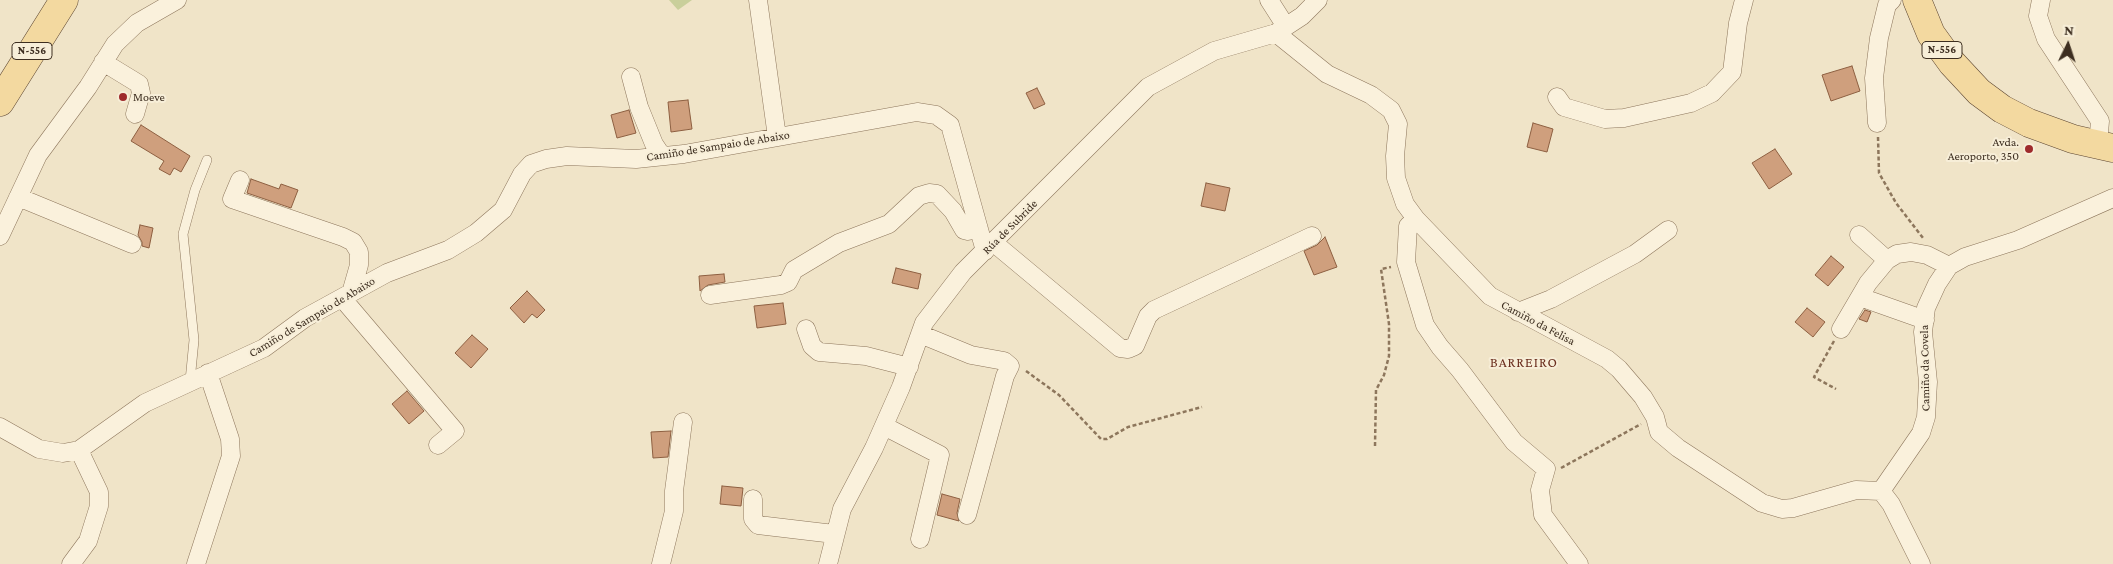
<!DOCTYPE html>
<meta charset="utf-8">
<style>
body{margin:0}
#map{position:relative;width:2113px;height:564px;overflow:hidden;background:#f0e4c8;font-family:"Crimson Pro",serif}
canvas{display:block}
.north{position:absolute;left:2043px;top:20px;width:50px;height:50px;-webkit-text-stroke:4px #f7eed8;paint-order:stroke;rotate:4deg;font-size:14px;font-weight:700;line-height:20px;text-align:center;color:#3d2e20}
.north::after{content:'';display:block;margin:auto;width:18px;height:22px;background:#3d2e20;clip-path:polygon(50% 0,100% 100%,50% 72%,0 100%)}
</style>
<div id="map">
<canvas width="2113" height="564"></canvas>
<div class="north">N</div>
</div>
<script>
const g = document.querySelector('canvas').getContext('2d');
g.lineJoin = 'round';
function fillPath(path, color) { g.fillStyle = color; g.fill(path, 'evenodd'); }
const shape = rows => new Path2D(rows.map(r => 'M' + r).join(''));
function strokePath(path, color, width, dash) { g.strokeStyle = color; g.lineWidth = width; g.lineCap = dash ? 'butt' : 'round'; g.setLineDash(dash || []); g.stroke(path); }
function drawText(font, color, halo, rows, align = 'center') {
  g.font = font + ' "Crimson Pro",serif'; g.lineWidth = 4; g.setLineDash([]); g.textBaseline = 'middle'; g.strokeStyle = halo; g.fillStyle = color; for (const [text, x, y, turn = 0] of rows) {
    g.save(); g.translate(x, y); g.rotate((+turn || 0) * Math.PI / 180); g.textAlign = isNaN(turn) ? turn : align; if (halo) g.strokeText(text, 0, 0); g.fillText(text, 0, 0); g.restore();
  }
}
const green = shape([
 [669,0,692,0,678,10]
]);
const building = shape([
 [1852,66,1860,91,1831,101,1822,75,1852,66],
 [1037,88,1045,104,1034,109,1026,93,1037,88],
 [688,100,692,129,671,132,668,102,688,100],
 [629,110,636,133,617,138,611,115,629,110],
 [1533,123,1553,129,1547,152,1527,147,1533,123],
 [141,125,190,156,181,172,174,168,170,175,159,169,164,161,131,141,141,125],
 [1775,149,1792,174,1769,189,1752,163,1775,149],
 [251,179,279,189,281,184,298,190,291,208,247,193,251,179],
 [1206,183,1230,188,1225,211,1201,206,1206,183],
 [140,225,153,228,149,248,142,246,142,242,138,235,140,225],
 [1325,237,1337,267,1314,275,1304,251,1317,245,1325,237],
 [1831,256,1844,267,1828,286,1815,275,1831,256],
 [896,268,921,274,918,289,892,283,896,268],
 [724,274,725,282,708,285,700,291,699,276,724,274],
 [527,291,545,310,537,318,532,314,524,323,510,308,527,291],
 [783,303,786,324,757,328,754,306,783,303],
 [1807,308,1825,322,1813,337,1795,322,1807,308],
 [1865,310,1871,312,1867,322,1859,319,1865,310],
 [472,335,488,349,471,368,455,353,472,335],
 [407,391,424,411,409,424,392,404,407,391],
 [671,431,668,457,653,458,651,432,671,431],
 [722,486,743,488,741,506,720,504,722,486],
 [942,494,960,499,957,513,959,521,937,515,942,494]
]);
const path = shape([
 [1878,137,1879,173,1896,203,1923,238],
 [1834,341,1814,377,1836,389],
 [1026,371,1059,395,1101,439,1107,439,1128,427,1202,407],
 [1375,446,1376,390,1384,375,1389,356,1389,324,1381,269,1391,267],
 [1561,468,1641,424]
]);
const lane = shape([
 [190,381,194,340,183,234,195,190,207,160]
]);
const street = shape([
 [758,0,777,137],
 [1269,0,1285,25],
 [2041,0,2038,16,2046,39,2100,121,2098,145],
 [1276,33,1327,74,1371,95,1391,110,1398,124,1395,156,1396,178,1405,204,1416,219,1490,296,1607,359,1619,369,1643,397,1655,417,1659,432,1678,448,1762,503,1782,509,1793,508,1856,490,1881,491],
 [103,62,139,84,141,93,135,114],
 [631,77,639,107,654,144,662,156],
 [1557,97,1564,107,1605,119,1624,118,1691,103,1712,93,1732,72,1738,23,1744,0],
 [1877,123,1874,78,1879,38,1887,5,1892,0],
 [240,180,232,199,343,237,353,242,359,252,359,265,351,293],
 [18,197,132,244],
 [1416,219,1408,226,1406,262,1425,325,1440,347,1460,370,1514,442,1546,469,1540,490,1543,515,1579,564],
 [1859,235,1887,260],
 [0,236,38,155,88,87,115,44,137,23,177,0],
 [994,243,1120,348,1128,349,1135,346,1148,316,1154,310,1312,236],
 [710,295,781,285,788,282,794,270,839,243,889,224,919,196,929,193,937,194,953,211,964,230,968,231,979,229],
 [1860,297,1925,320],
 [342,298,455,431,438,445],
 [1518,312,1551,299,1635,254,1668,230],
 [806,329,812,346,819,352,866,356,909,367],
 [1841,329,1868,283,1887,260,1897,254,1911,252,1927,255,1949,266],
 [920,334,971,355,1004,361,1010,366,1005,376,967,515],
 [884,426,940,455,920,539],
 [0,427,39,449,63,453,79,450,145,403,264,348,305,318,387,273,448,250,476,233,503,210,522,174,531,164,546,159,567,156,636,159,684,154,917,112,936,115,950,125,985,251],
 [1881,491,1921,433,1926,417,1928,382,1923,332,1926,308,1937,284,1949,266,1965,257,2018,240,2113,198],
 [1881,491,1891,504,1921,564],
 [753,499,753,519,758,525,834,534],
 [71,564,88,541,99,506,99,492,79,450],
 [196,564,231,456,230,439,208,373],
 [661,564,674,511,674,491,683,422],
 [828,564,842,509,874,448,901,387,924,323,963,272,1148,87,1214,51,1276,33,1302,16,1318,0]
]);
const primary = shape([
 [1917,0,1931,34,1952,63,1979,92,2002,109,2029,123,2073,139,2113,148],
 [0,102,64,0]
]);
const markers = [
 [123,97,5,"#9e2a2b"],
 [2029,149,5,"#9e2a2b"]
];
const shields = [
 [1942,50,40],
 [32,51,40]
];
const shieldNames = [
 ["N-556",1942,50],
 ["N-556",32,51]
];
const poiNames = [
 ["Moeve",133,97],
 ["Avda.",2019,142,"right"],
 ["Aeroporto, 350",2019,156,"right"]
];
const streetNames = [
 ["Camiño de Sampaio de Abaixo",718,146,-9],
 ["Rúa de Subride",1010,227,-45],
 ["Camiño de Sampaio de Abaixo",312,317,-31],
 ["Camiño da Felisa",1538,323,28],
 ["Camiño da Covela",1925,368,-91]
];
const neighbourhoodNames = [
 ["BARREIRO",1524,363]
];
fillPath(green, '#c9cf9b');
fillPath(building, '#cf9f7d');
strokePath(building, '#8d5f41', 1);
strokePath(lane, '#8d765c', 10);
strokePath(street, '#8d765c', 19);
strokePath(primary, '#5b4430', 29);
strokePath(path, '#8d765c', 2.5, [4, 2.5]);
strokePath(lane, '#faf1dc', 9);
strokePath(street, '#faf1dc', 18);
strokePath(primary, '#f3d9a0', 28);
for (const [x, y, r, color] of markers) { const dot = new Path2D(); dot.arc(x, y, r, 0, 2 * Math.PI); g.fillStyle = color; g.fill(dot); strokePath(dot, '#f7eed8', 2); }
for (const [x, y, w] of shields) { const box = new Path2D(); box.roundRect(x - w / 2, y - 8.5, w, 17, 4); g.fillStyle = '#f7eed8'; g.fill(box); strokePath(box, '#3d2e20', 1); }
drawText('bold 11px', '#3d2e20', null, shieldNames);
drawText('12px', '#3d2e20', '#f7eed8', poiNames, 'left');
drawText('12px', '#3d2e20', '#f7eed8', streetNames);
g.letterSpacing = '1px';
drawText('14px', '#6b2e1e', '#f7eed8', neighbourhoodNames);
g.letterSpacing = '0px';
</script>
